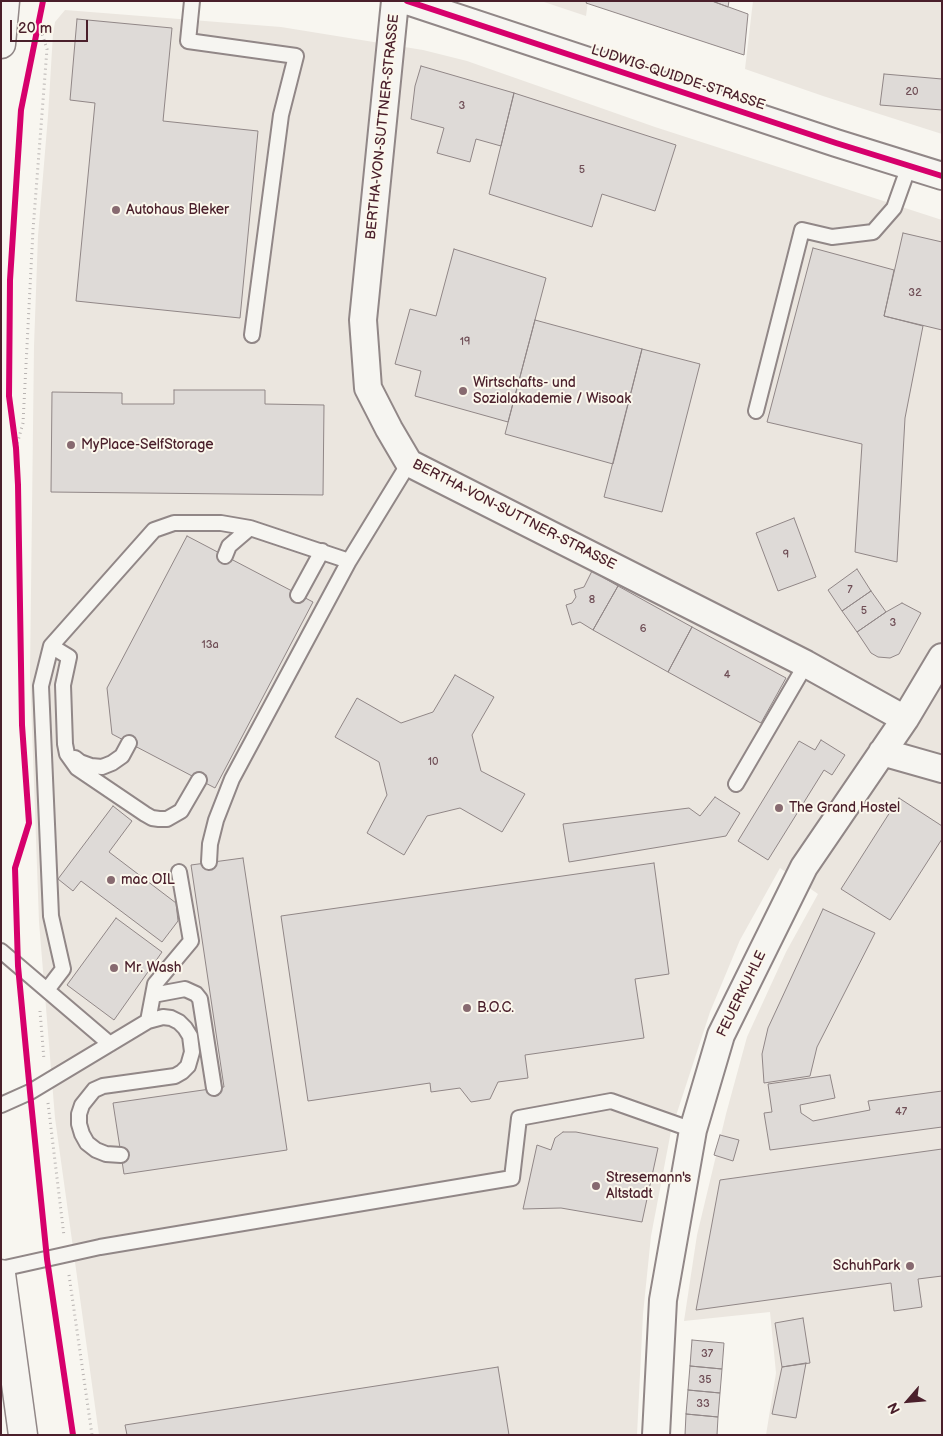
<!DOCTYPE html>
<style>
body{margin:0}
#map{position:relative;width:943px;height:1436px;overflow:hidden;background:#f8f6f0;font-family:"Balsamiq Sans",sans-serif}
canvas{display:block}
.frame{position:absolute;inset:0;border:2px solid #4a1f2b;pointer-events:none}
.north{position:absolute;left:883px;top:1376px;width:50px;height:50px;-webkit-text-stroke:4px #fbf7ec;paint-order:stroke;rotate:243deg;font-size:14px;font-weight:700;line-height:20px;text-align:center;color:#4a1f2b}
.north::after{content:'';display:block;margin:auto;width:18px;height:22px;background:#4a1f2b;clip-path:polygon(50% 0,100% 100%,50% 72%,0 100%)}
.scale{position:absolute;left:10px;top:20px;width:78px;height:22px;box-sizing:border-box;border:2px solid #4a1f2b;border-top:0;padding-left:6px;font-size:15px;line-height:18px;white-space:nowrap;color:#4a1f2b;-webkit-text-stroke:4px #fbf7ec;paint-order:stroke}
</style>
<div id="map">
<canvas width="943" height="1436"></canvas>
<div class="frame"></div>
<div class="north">N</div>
<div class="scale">20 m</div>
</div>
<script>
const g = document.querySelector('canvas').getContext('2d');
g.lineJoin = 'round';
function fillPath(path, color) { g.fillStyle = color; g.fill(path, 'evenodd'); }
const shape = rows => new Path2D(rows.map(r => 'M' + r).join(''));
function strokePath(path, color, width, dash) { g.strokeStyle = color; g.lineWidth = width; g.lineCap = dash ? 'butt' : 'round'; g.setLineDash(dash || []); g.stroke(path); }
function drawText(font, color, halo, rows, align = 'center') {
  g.font = font + ' "Balsamiq Sans",sans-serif'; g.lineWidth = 4; g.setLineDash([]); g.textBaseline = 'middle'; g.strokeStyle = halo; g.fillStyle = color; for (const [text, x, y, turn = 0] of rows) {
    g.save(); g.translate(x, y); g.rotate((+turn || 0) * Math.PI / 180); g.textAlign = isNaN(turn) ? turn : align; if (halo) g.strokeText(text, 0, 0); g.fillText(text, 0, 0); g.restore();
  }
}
const built = shape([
 [541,1,588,1,586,16],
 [753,1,942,1,942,134,823,96,745,69],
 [65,10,281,27,423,50,467,61,655,127,942,220,942,1435,766,1435,776,1373,770,1312,684,1321,697,1235,726,1114,747,1037,786,952,818,894,780,868,740,940,710,1012,671,1131,651,1236,643,1314,637,1435,99,1435,55,1118,39,922,30,673,34,346,38,236,48,116,53,34,55,22]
]);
const building = shape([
 [587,1,712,1,748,14,744,55,586,3,587,1],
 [712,1,729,1,728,7,712,1],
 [77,19,172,28,163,121,258,131,240,318,76,301,95,103,70,100,77,19],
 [421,66,514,93,501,146,476,139,470,162,437,153,444,128,411,119,415,86,421,66],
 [884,74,942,79,942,110,880,105,884,74],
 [514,93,676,145,655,211,602,194,592,227,489,194,514,93],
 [903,233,942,242,942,330,884,316,903,233],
 [813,248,894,270,884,316,923,326,905,418,897,562,855,552,862,444,767,422,813,248],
 [454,249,546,278,508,422,415,396,421,371,395,364,410,309,436,316,454,249],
 [535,320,642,349,613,464,505,434,535,320],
 [642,349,700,364,662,512,604,497,642,349],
 [174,390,265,390,265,404,324,405,323,495,51,492,52,392,122,393,122,404,174,404,174,390],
 [794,518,816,577,778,591,756,533,794,518],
 [187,536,313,602,215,788,112,734,107,688,187,536],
 [857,569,871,591,842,611,828,590,857,569],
 [592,571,618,586,593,630,580,622,572,625,566,605,572,603,576,597,574,590,584,587,592,571],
 [618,586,692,627,668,672,593,630,618,586],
 [871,591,886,612,857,632,842,611,871,591],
 [902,603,921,613,899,654,890,658,878,657,871,653,857,632,886,612,902,603],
 [692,627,786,678,761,723,668,672,692,627],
 [455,675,494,697,472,735,481,771,525,794,502,832,460,808,427,816,404,855,367,833,387,795,379,762,335,737,357,698,401,723,433,712,455,675],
 [821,740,845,755,832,775,824,770,768,860,738,841,799,741,815,750,821,740],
 [715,797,740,813,726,836,569,862,563,824,689,808,700,816,715,797],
 [899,798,942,826,942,839,890,920,841,889,899,798],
 [113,806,132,821,109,852,176,903,178,921,162,942,81,881,73,891,58,879,113,806],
 [243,858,287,1150,124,1174,113,1103,224,1087,191,865,243,858],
 [654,863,669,974,635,979,644,1038,525,1055,528,1078,498,1082,490,1099,471,1102,460,1088,431,1092,430,1083,308,1101,281,916,654,863],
 [823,909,875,933,817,1047,810,1076,764,1083,762,1054,768,1028,823,909],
 [116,918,162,952,114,1020,67,985,116,918],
 [830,1075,835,1098,800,1105,801,1113,813,1121,870,1110,868,1101,942,1091,942,1127,770,1150,764,1113,772,1112,768,1084,830,1075],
 [563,1132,576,1132,658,1148,642,1222,561,1208,523,1209,537,1145,551,1150,555,1138,563,1132],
 [720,1135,739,1140,733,1161,714,1155,720,1135],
 [942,1149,942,1276,918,1279,922,1307,894,1311,891,1283,696,1310,720,1180,942,1149],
 [803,1318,810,1363,782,1367,775,1323,803,1318],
 [692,1340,724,1343,722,1369,690,1366,692,1340],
 [806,1363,796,1418,772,1414,782,1367,806,1363],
 [690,1366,722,1369,720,1393,688,1390,690,1366],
 [498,1367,509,1435,127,1435,125,1425,498,1367],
 [688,1390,720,1393,718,1417,686,1414,688,1390],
 [686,1414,718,1417,717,1435,685,1435,686,1414]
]);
const path = shape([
 [16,448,23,423,33,230,47,49,39,24,29,23],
 [40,1011,44,1060],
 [48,1103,64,1236],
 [69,1275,92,1435]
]);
const lane = shape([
 [192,1,188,41,296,56,281,115,252,335],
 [756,411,802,230,832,237,873,232,894,208,909,166],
 [225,556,229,546,250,528],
 [298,595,322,551],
 [51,646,69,657,63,685,65,744,67,754,77,768,145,814,152,818,159,819,167,819,181,811,199,780],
 [75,758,80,762,91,766,102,767,112,763,122,756,129,743],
 [736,784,806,664],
 [209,862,210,844,216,820,232,779,349,561,409,463],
 [1,951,110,1044],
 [47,990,63,969,51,916,41,686,51,646,154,530,174,523,221,523,250,528,349,561],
 [153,995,185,989,196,994,200,999,214,1088],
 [148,1021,155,984,191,941,179,872],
 [1,1105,30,1092,148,1021,163,1017,171,1018,179,1022,185,1028,190,1036,192,1052,188,1066,182,1072,175,1076,103,1086,94,1090,82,1105,79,1114,79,1124,82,1134,87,1143,96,1150,106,1154,121,1155],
 [1,1269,100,1247,512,1178,519,1118,611,1101,693,1130]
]);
const street = shape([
 [395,1,363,320,368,388,389,429,409,463,806,664,905,719],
 [407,1,836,143,942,176],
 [882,752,942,769],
 [656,1435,663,1300,693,1130,721,1035,804,867,905,719,942,657]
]);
const primary = shape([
 [1,44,5,1],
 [1,1274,23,1435]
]);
const cycleway = shape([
 [43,1,21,110,10,280,9,396,16,448,18,485,22,725,29,823,15,868,18,966,30,1092,47,1259,73,1435],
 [407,1,836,143,942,176]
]);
const markers = [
 [116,210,5,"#876a70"],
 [463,391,5,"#876a70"],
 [71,445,5,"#876a70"],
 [779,808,5,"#876a70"],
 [111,880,5,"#876a70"],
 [114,968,5,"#876a70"],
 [467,1008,5,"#876a70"],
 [596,1186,5,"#876a70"],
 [910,1266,5,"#876a70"]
];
const numberNames = [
 ["20",912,92],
 ["3",462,106],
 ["5",582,170],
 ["32",915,293],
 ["19",465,342],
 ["9",786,555],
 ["7",850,590],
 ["8",592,600],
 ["5",864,611],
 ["3",893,623],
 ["6",643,629],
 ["13a",210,645],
 ["4",727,675],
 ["10",433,762],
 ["47",901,1112],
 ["37",707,1354],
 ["35",705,1380],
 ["33",703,1404]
];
const streetNames = [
 ["LUDWIG-QUIDDE-STRASSE",678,78,18],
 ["BERTHA-VON-SUTTNER-STRASSE",383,127,-84],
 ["BERTHA-VON-SUTTNER-STRASSE",514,515,27],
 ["FEUERKUHLE",742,994,-64]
];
const poiNames = [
 ["Autohaus Bleker",126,210],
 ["Wirtschafts- und",473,383],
 ["Sozialakademie / Wisoak",473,399],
 ["MyPlace-SelfStorage",81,445],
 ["The Grand Hostel",789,808],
 ["mac OIL",121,880],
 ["Mr. Wash",124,968],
 ["B.O.C.",477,1008],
 ["Stresemann's",606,1178],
 ["Altstadt",606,1194],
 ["SchuhPark",900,1266,"right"]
];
fillPath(built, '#ebe6df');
fillPath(building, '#dedad7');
strokePath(building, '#918787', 1);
strokePath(lane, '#918787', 18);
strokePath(street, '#918787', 30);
strokePath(primary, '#918787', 31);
strokePath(path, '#b8b3b1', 3, [1, 4]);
strokePath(lane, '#f6f5f1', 14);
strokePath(street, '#f6f5f1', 26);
strokePath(primary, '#f6f5f1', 28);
strokePath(cycleway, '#d6006c', 6);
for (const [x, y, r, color] of markers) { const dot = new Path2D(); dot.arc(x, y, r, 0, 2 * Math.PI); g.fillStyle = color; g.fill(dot); strokePath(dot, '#fbf7ec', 2); }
drawText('11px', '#6f4e56', null, numberNames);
drawText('14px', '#4a1f2b', '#fbf7ec', streetNames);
drawText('14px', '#4a1f2b', '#fbf7ec', poiNames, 'left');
</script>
